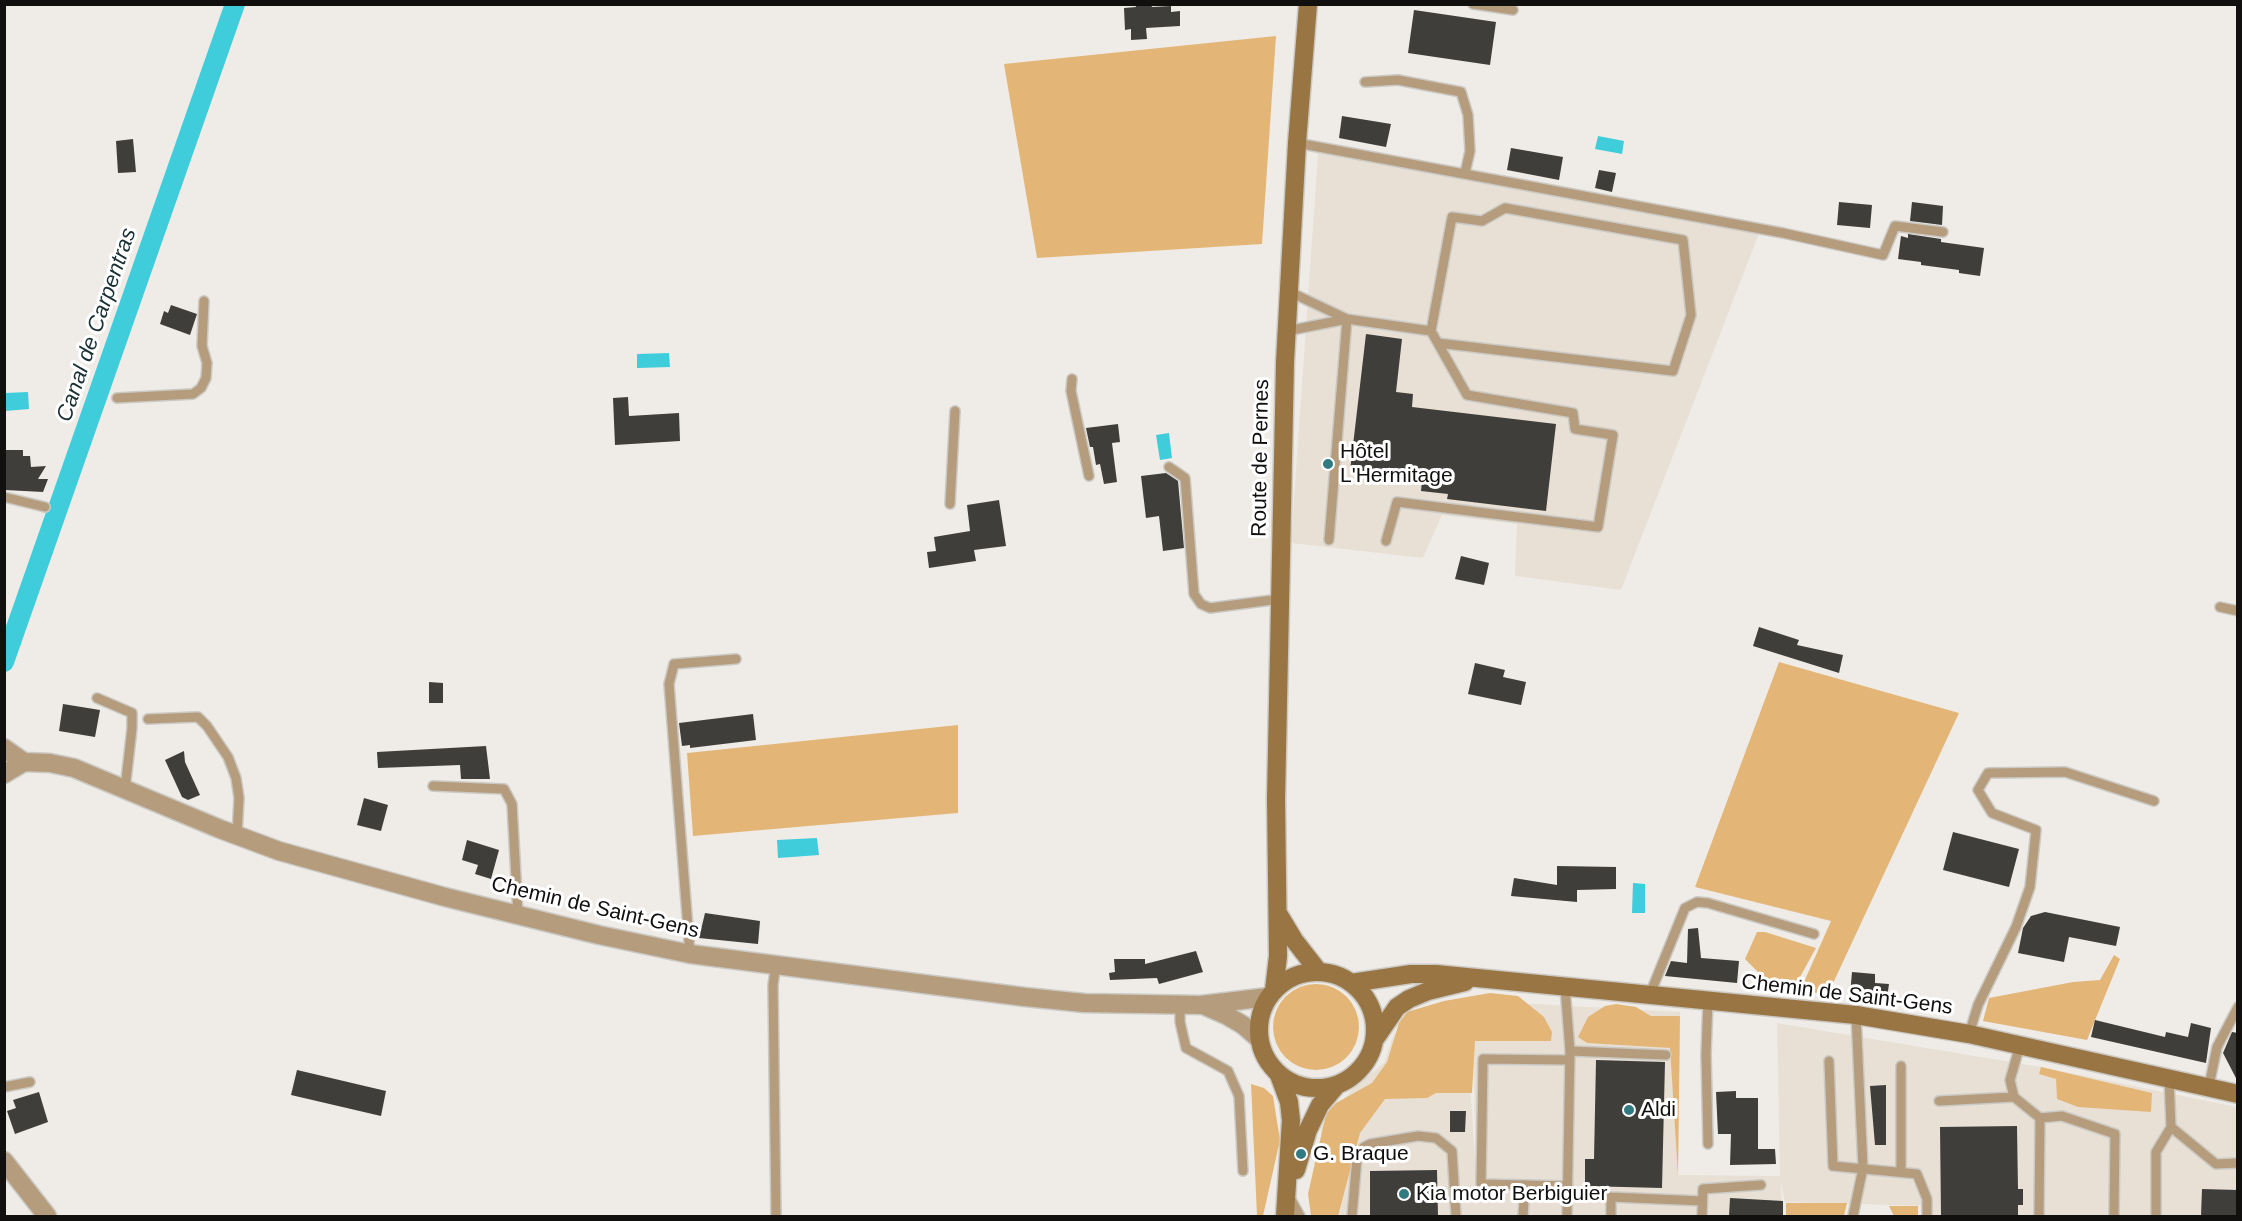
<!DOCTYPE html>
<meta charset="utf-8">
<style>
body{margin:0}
#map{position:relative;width:2242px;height:1221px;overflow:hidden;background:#efece7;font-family:Helvetica,sans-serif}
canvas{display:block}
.frame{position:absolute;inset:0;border:6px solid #11100f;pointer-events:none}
</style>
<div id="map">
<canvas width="2242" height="1221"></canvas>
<div class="frame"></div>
</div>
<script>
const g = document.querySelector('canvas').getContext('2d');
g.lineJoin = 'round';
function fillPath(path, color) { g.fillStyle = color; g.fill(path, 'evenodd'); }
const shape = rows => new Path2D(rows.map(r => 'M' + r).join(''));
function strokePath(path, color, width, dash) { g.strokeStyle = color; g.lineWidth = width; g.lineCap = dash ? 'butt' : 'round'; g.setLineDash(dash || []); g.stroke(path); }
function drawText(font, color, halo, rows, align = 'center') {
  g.font = font + ' Helvetica,sans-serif'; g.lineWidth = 6; g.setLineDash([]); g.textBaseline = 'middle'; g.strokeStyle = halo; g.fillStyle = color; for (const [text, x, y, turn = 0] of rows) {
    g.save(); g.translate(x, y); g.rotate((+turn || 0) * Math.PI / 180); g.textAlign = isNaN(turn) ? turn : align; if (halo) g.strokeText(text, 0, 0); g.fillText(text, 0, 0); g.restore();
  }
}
const built = shape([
 [1318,153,1760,231,1621,590,1515,576,1517,524,1442,515,1423,558,1291,543],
 [1472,1003,1536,1004,1680,1012,1678,1175,1780,1176,1777,1023,2041,1067,2237,1107,2237,1216,1928,1216,1928,1206,1785,1202,1781,1182,1782,1216,1324,1216,1321,1127,1355,1086,1384,1063,1394,1034,1426,1008,1465,1006,1476,1174]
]);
const green = shape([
 [1276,36,1262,244,1037,258,1004,64],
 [1779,662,1959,713,1828,994,1800,991,1831,921,1695,887],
 [958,725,958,813,693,836,687,753],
 [1757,932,1765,932,1816,948,1795,986,1758,984,1758,972,1745,959],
 [2114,955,2120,959,2087,1040,1983,1021,1989,998,2073,982,2100,980],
 '1273 1027a43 43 0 1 1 86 0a43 43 0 1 1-86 0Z',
 [1490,993,1518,996,1544,1017,1552,1032,1551,1041,1475,1041,1472,1093,1436,1093,1427,1098,1385,1099,1360,1133,1338,1216,1311,1216,1308,1194,1326,1114,1336,1103,1372,1083,1387,1062,1399,1023,1407,1012,1444,1001],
 [1616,1004,1636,1007,1651,1016,1680,1016,1678,1175,1670,1048,1587,1043,1578,1037,1588,1017,1605,1006],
 [2041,1067,2152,1093,2151,1112,2078,1107,2057,1099,2056,1079,2039,1074],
 [1251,1084,1264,1088,1273,1096,1280,1140,1263,1216,1257,1216],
 [1786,1203,1847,1203,1844,1216,1786,1216],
 [1889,1206,1918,1206,1918,1216,1894,1216]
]);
const water = shape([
 [1598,136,1624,141,1622,154,1595,149],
 [669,353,670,367,637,368,637,354],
 [28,392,29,409,5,411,5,393],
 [1169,433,1172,458,1160,460,1156,435],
 [817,838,819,855,778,858,777,840],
 [1633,883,1645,884,1645,913,1632,913]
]);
const canal = shape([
 [4,662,235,4]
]);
const building = shape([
 [1135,4,1151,4,1152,7,1171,6,1171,12,1180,11,1180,26,1146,28,1147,39,1131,40,1131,29,1125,30,1124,8,1136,7],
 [1414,10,1496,22,1490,65,1408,53],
 [1342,116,1391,124,1386,147,1339,138],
 [133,139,136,172,118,173,116,141],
 [1511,148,1563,157,1559,180,1507,170],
 [1599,170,1616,173,1612,192,1595,188],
 [1839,202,1872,205,1870,228,1837,225],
 [1912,202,1943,206,1942,225,1910,221],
 [1908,234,1941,239,1941,242,1984,248,1980,276,1959,273,1959,270,1921,265,1921,262,1898,259,1901,236,1908,238],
 [171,305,197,314,190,335,160,324,164,311,168,313],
 [1366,334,1402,339,1396,392,1413,394,1412,407,1556,424,1546,511,1447,499,1448,494,1421,491,1422,480,1350,471],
 [628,397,629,416,679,413,680,441,615,445,613,398],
 [1118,424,1120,442,1112,443,1117,482,1104,484,1100,464,1096,465,1093,447,1090,447,1086,428],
 [4,450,23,450,23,456,30,456,31,467,46,466,38,479,48,479,43,492,5,490],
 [1166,473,1178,481,1184,548,1163,551,1159,516,1146,518,1141,476],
 [999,500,1006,546,974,550,976,561,929,568,927,552,936,551,934,537,970,531,967,505],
 [1461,556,1489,563,1484,585,1455,579],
 [1759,627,1799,640,1797,645,1843,655,1839,673,1753,646],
 [1475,663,1505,670,1503,677,1526,682,1521,705,1468,694],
 [429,682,443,683,443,703,429,703],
 [63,704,100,710,95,737,59,731],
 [753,714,756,740,690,748,690,745,682,746,679,723],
 [486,746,490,779,461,779,460,765,378,768,377,752],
 [184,751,185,762,200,795,188,800,182,797,165,760],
 [364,798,388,805,381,831,357,825],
 [1953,832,2019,849,2009,887,1943,870],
 [467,840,499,850,491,879,475,874,478,865,462,860],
 [1557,866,1616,867,1616,889,1577,890,1577,902,1511,896,1514,878,1557,885],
 [2045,912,2120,927,2116,946,2069,937,2064,962,2018,953,2023,928,2031,916],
 [705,913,760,921,758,944,699,938],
 [1698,928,1701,958,1739,961,1737,983,1665,976,1671,961,1687,963,1688,929],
 [1196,951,1203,972,1159,984,1157,978,1110,980,1109,973,1115,972,1114,959,1145,959,1145,964],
 [1852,972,1875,974,1875,983,1889,984,1887,998,1850,995],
 [2095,1020,2165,1037,2166,1032,2188,1037,2191,1023,2211,1028,2206,1063,2091,1037],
 [2232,1032,2238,1033,2238,1082,2223,1053],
 [1596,1060,1665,1062,1662,1188,1585,1186,1585,1159,1594,1159],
 [297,1070,386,1091,381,1116,291,1095],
 [1886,1085,1886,1145,1875,1145,1870,1086],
 [1736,1091,1736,1098,1758,1098,1758,1149,1775,1149,1776,1164,1730,1165,1731,1134,1718,1134,1716,1092],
 [39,1092,48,1122,15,1134,7,1111,16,1108,13,1100],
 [1450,1111,1466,1111,1465,1132,1450,1132],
 [2017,1126,2018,1189,2023,1189,2023,1205,2018,1205,2018,1216,1941,1216,1940,1127],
 [1437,1170,1438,1216,1370,1216,1370,1171],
 [2202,1189,2238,1190,2238,1216,2201,1216],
 [1730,1198,1783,1201,1783,1216,1729,1216]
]);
const service = shape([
 [1473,4,1513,10],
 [1365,82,1398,80,1461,92,1468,115,1470,151,1465,173],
 [1297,143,1783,233,1883,255,1895,226,1943,232],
 [1290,292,1347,319,1431,331,1467,395,1573,413,1575,429,1613,435,1598,527,1397,502,1386,541],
 [1287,331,1347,319],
 [1431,331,1452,217,1482,221,1505,208,1683,240,1691,315,1673,371,1438,343],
 [1072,379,1071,391,1089,476],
 [117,398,193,394,201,388,206,378,207,363,202,346,204,301],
 [1169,467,1185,478,1194,594,1201,604,1210,608,1280,599],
 [4,497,45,507],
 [950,504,955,411],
 [1329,540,1347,319],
 [2220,607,2238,611],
 [97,698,132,713,132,728,125,789],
 [148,719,198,717,207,726,228,757,236,778,239,798,237,835],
 [433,786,504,789,512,804,518,915],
 [690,954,669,684,674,664,736,659],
 [776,964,773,985,776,1216],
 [1565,987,1570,1051,1567,1216],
 [1650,994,1685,908,1697,902,1708,903,1814,934],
 [1180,1003,1180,1022,1186,1048,1228,1071,1239,1096,1243,1171],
 [1969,1034,1978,1005,2016,927,2030,887,2036,830,1992,813,1978,790,1988,773,2065,772,2154,801],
 [1570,1051,1666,1055],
 [1829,1061,1833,1166,1917,1174,1927,1199,1927,1216],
 [1901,1066,1901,1172],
 [2209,1086,2217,1047,2238,1007],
 [4,1087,30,1082],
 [2014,1097,2040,1118,2062,1116,2115,1134,2114,1216],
 [1939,1101,2014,1097,2010,1080,2020,1045],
 [2171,1127,2216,1164,2238,1163],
 [1708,1144,1706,1054,1708,1000],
 [1568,1186,1481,1184,1483,1059,1570,1060],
 [1568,1194,1611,1197,1611,1216],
 [1611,1197,1702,1201],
 [1290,1198,1300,1216],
 [1352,1216,1357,1158,1364,1147,1370,1144,1418,1136,1436,1138,1452,1151,1456,1216],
 [1523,1216,1525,1185],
 [1702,1216,1703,1189,1761,1185],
 [1853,1216,1863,1168,1856,1015],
 [2039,1216,2040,1118],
 [2156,1216,2156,1152,2171,1127,2169,1078]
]);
const minor = shape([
 [4,748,24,762,50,763,74,768,220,829,279,851,445,897,599,935,690,954,1025,997,1084,1003,1201,1005,1268,997],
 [4,774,24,762],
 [1203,1005,1226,1015,1243,1025,1258,1038],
 [4,1161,47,1216]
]);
const secondary = shape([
 [1279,915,1294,940,1319,972],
 '1259 1030a58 58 0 1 1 116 0a58 58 0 1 1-116 0Z',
 [1351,983,1411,974,1436,974,1856,1015,1969,1034,2238,1094],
 [1274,990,1278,956,1276,799,1285,362,1297,143,1308,4],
 [1375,1039,1397,1007,1409,999,1428,991,1465,982],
 [1279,1075,1289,1102,1291,1120,1285,1216],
 [1296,1170,1308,1130,1320,1105,1336,1086]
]);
const markers = [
 [1328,464,6,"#327a82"],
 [1629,1110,6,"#327a82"],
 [1301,1154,6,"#327a82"],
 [1404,1194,6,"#327a82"]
];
const poiNames = [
 ["Hôtel",1340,452],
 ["L'Hermitage",1340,476],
 ["Aldi",1641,1110],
 ["G. Braque",1313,1154],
 ["Kia motor Berbiguier",1416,1194]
];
const streetNames = [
 ["Route de Pernes",1261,458,-89],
 ["Chemin de Saint-Gens",595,908,13],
 ["Chemin de Saint-Gens",1847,995,7]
];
const waterNames = [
 ["Canal de Carpentras",97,325,-71]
];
fillPath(built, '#e8e0d5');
fillPath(green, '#e3b678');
fillPath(water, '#3fcddc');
strokePath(canal, '#3fcddc', 20);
fillPath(building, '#403e3a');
strokePath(service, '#cbc9c4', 12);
strokePath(minor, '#cbc9c4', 21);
strokePath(secondary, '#cbc9c4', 21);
strokePath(service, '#b59c7c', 9);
strokePath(minor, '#b59c7c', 18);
strokePath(secondary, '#997543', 18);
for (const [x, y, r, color] of markers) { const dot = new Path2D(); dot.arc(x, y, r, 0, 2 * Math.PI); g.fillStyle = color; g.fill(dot); strokePath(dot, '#fff', 2); }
drawText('21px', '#11100f', '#fff', poiNames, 'left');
drawText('21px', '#11100f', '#fff', streetNames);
drawText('italic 22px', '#1a3134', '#fff', waterNames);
</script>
